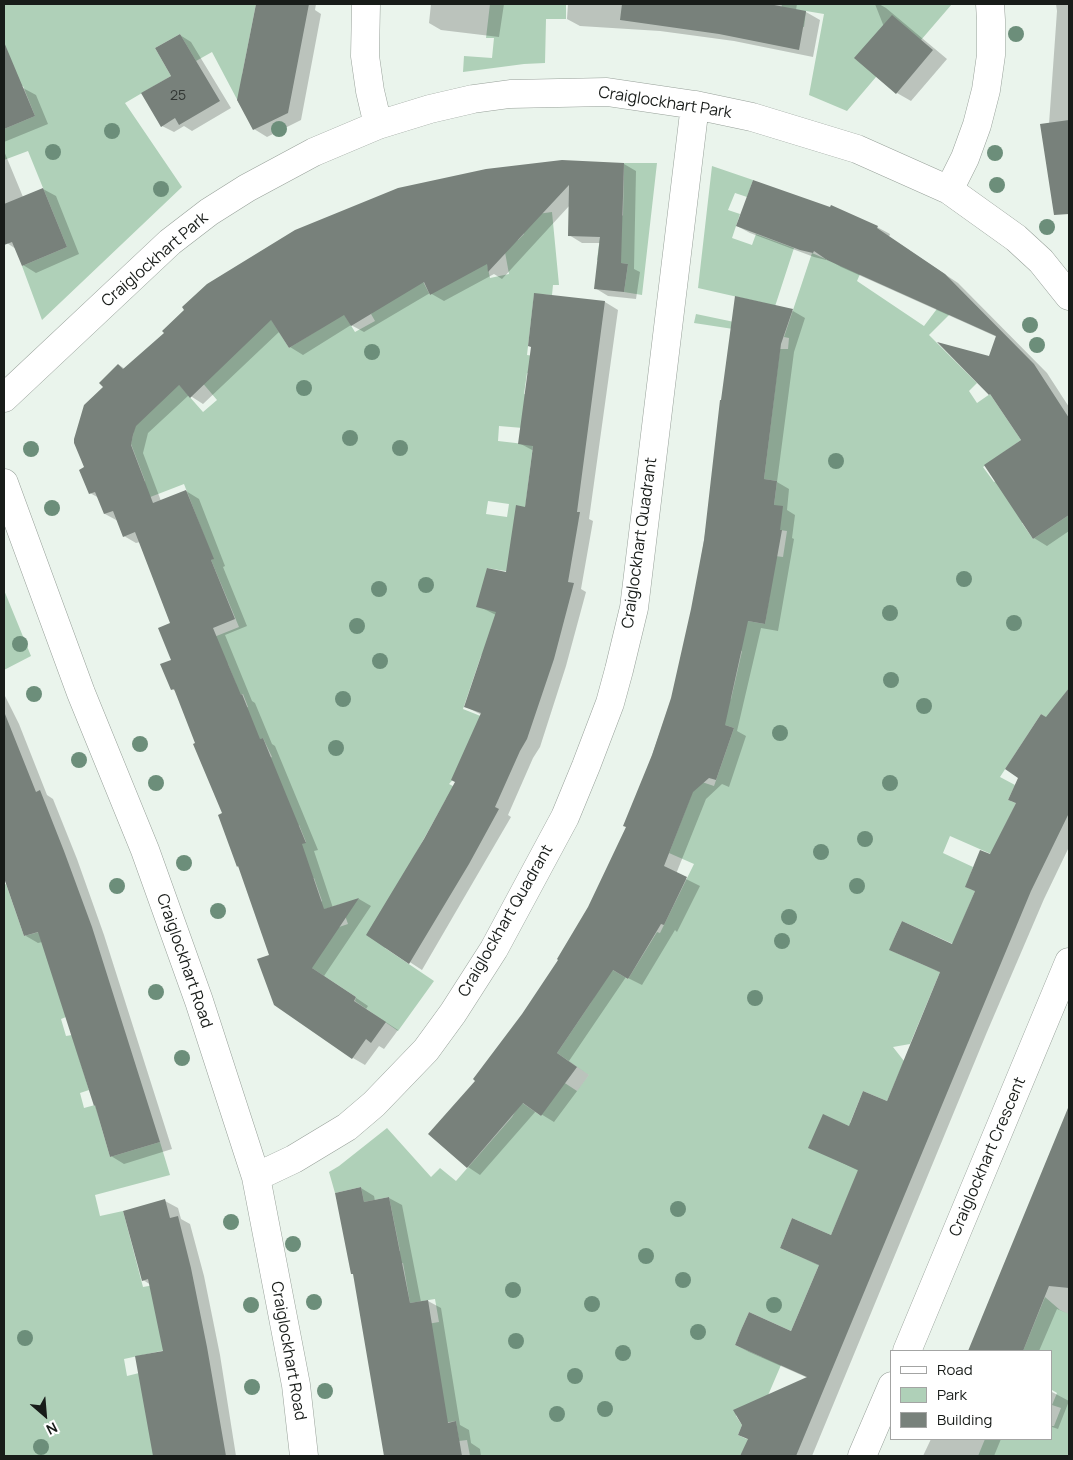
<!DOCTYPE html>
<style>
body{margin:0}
#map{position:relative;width:1073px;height:1460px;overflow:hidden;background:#eaf4ec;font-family:Manrope,sans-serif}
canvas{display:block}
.frame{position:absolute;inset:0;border:5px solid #181c19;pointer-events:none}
.legend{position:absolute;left:890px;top:1350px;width:162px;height:90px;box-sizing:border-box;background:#fff;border:1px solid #a3a4a3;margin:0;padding:6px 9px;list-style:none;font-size:15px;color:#181c19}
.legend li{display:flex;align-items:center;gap:10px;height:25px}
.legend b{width:25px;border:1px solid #a3a4a3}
.north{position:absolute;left:20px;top:1390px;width:50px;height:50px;-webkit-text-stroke:4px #fff;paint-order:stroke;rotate:153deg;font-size:14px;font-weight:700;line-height:20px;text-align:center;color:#181c19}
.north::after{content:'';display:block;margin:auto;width:18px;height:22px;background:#181c19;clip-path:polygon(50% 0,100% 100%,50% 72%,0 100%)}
</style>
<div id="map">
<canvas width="1073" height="1460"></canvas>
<div class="frame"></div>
<ul class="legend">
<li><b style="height:6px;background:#fff"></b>Road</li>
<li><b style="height:14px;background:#afd0b8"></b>Park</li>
<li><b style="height:14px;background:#78817b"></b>Building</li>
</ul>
<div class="north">N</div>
</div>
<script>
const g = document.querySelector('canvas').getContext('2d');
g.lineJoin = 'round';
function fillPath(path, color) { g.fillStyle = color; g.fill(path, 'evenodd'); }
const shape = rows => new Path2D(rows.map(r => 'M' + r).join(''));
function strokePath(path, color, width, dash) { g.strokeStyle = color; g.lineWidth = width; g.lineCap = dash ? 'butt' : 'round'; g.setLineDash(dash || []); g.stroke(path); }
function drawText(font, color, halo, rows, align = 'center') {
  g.font = font + ' Manrope,sans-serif'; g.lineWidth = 4.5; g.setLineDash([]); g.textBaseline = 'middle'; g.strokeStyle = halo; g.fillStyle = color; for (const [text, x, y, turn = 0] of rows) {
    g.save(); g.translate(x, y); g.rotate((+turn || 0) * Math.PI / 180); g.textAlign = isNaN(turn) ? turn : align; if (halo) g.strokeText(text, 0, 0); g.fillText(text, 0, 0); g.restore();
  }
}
const green = shape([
 [4,4,256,4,242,75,283,83,240,105,212,52,196,61,180,34,155,48,171,76,125,103,182,187,42,320,22,266,67,247,28,151,4,160,4,129,35,116,23,86,4,94],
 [490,4,566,4,566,19,546,19,545,63,524,64,463,72,464,56,492,58,494,38,486,38],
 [782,4,874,4,875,5,952,4,921,40,876,77,847,111,809,95,824,14,806,11,804,27,779,22],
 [624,163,657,163,642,295,624,292,628,264,597,260,600,237,623,215],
 [712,166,753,180,747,197,735,193,728,210,740,214,732,238,752,245,756,234,794,248,766,334,694,323,696,314,758,327,764,303,698,288],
 [552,212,559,285,553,285,552,295,534,294,527,355,577,362,542,375,527,373,524,394,539,397,535,429,499,426,498,441,533,445,517,573,487,568,514,617,481,656,463,709,503,725,449,784,476,798,446,799,416,853,404,917,385,948,434,981,398,1031,355,1001,356,997,312,968,303,939,348,924,341,904,309,914,322,901,314,878,298,884,297,846,306,842,299,825,280,831,257,763,272,757,263,738,249,744,231,714,248,707,243,694,222,702,236,684,228,664,199,643,239,627,211,560,213,559,184,484,127,506,145,481,131,444,135,426,166,370,203,412,217,400,195,374,265,310,289,348,318,330,334,298,355,332,375,321,371,314,413,262,430,295,478,222,490,278,509,274,502,236,507,241,518,240,524,234,522,216],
 [488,501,509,504,507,517,486,514],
 [812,253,860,274,857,281,924,326,955,285,967,297,929,335,977,383,969,391,977,403,990,394,1021,440,983,467,994,482,1020,465,1040,511,1022,523,1033,539,1069,515,1069,688,1064,695,1069,700,1069,714,1059,726,1041,714,1000,777,1015,785,1008,800,1016,803,991,854,950,836,943,853,973,867,966,887,975,891,953,944,902,921,895,936,890,950,940,972,910,1044,893,1047,904,1061,887,1101,863,1091,850,1123,873,1133,872,1136,823,1115,859,1170,831,1235,792,1218,780,1248,819,1265,791,1331,749,1312,742,1328,735,1345,762,1357,784,1358,763,1407,740,1407,736,1416,742,1425,738,1435,749,1440,740,1456,470,1456,467,1440,459,1441,456,1421,431,1425,391,1330,439,1322,435,1299,410,1303,403,1263,377,1269,375,1256,400,1251,389,1197,364,1202,361,1187,335,1193,329,1172,339,1166,387,1128,431,1177,440,1168,456,1181,512,1117,521,1102,541,1116,545,1070,577,1091,589,1075,557,1053,590,1004,611,969,628,979,657,932,660,933,694,864,669,853,691,796,663,785,669,771,714,786,734,728,695,715,731,699,742,651,712,644,742,620,765,624,770,593,728,550,783,557,787,531,780,530,774,505,777,481,764,479,780,349,788,349,789,338,784,337],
 [4,590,31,656,4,670],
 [6,884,24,936,39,932,66,1017,61,1019,66,1036,72,1035,89,1090,80,1093,84,1108,95,1105,110,1157,160,1142,170,1175,95,1195,100,1216,123,1211,143,1287,193,1278,175,1348,124,1359,127,1376,147,1371,193,1441,195,1456,4,1456,4,885],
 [1045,1297,1060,1310,1069,1314,1069,1456,978,1456,985,1439,1052,1439,1052,1426,1054,1426,1061,1408,1052,1405,1057,1393,1052,1390,1052,1351,1023,1351]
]);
const shadow = shape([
 [257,4,316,4,315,10,321,14,301,120,267,137,254,129,238,99],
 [431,4,504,4,499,37,441,30,429,23],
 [568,4,797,4,796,10,806,12,820,20,813,57,734,41,660,31,580,26,567,19],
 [875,4,879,4,886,8,947,59,911,101,897,93,884,27],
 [1056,4,1069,4,1069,197,1061,192,1049,124,1057,11],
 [180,35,191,42,231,108,192,131,184,126,174,132,162,126,173,76],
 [4,74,11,92,23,88,36,95,48,124,4,142],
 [4,151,23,197,43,189,56,196,79,254,36,273,23,265,16,249,7,243,4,240],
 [624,164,636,171,634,269,640,272,636,299,608,296,595,288,601,243,582,243,569,235,570,205,502,279,494,274,444,301,430,293,364,332,351,325,303,355,290,347,280,331,203,404,189,395,148,433,143,453,161,501,186,491,199,499,225,566,223,567,247,626,225,635,252,701,255,703,272,744,275,746,318,850,314,851,333,908,359,899,371,906,324,976,368,1006,366,1009,398,1030,384,1049,379,1046,365,1065,353,1058,270,956,224,814,177,692,172,689,173,661,172,623,140,542,136,543,124,536,118,521,105,514,99,498,90,493,86,468,105,387,119,365,125,369,166,333],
 [737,226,877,227,890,234,889,237,958,283,1047,373,1069,407,1069,531,1047,546,1034,538,1022,440,993,396,990,394,989,357,997,337,841,267,826,258,826,260,814,257,750,233],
 [535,295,605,302,618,310,589,519,593,521,581,589,586,592,566,666,540,747,533,758,508,815,511,817,422,970,368,935,425,840,456,781,482,715,466,707,496,615,478,606,507,573,526,508,534,451,519,443,532,347],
 [736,298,793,311,805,318,794,352,777,482,789,489,787,510,795,515,792,538,794,539,778,631,761,628,737,731,746,736,729,787,722,784,706,799,676,874,700,886,677,932,675,930,642,985,626,977,569,1061,589,1075,554,1122,536,1111,480,1175,468,1167,430,1134,477,1081,560,960,589,908,627,827,672,698,693,609,708,515],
 [1069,690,1069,847,1044,899,987,1032,812,1456,742,1456,749,1440,739,1434,808,1378,749,1352,736,1345,792,1332,820,1266,781,1248,832,1237,859,1171,810,1147,850,1127,888,1102,941,973,891,949,953,945,976,892,967,887,991,856,1017,804,1009,799,1046,718],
 [4,694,19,724,47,795,53,799,77,859,104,935,172,1149,124,1164,111,1156,42,942,38,943,26,936,4,874,4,859,11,856,4,837],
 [1069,1110,1069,1314,1057,1309,1039,1351,969,1351],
 [361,1188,374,1196,375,1201,389,1198,402,1205,421,1302,428,1301,441,1308,460,1425,469,1430,471,1443,480,1449,481,1456,385,1456,354,1274],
 [165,1201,178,1208,181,1219,190,1224,204,1276,220,1355,236,1456,173,1456,168,1421,165,1352,151,1285,143,1280],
 [1052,1392,1069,1401,1058,1429,1052,1427],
 [931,1439,1001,1439,994,1456,923,1456]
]);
const building = shape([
 [256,4,309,4,288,113,253,130,237,100],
 [622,4,769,4,806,11,799,50,719,34,620,20],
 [892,15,933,50,896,94,854,58],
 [180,34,220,101,179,125,175,118,161,127,141,93,171,76,155,48],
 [4,42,35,116,4,129],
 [1069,120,1069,214,1054,215,1040,124],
 [562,160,624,163,621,263,628,264,624,292,594,289,600,237,568,236,569,185,488,272,487,264,430,295,424,282,351,326,344,315,289,348,271,320,190,398,179,385,136,426,133,435,131,445,153,503,186,490,214,559,211,560,235,619,213,628,241,695,242,694,260,739,263,738,306,843,302,844,324,909,359,898,312,968,356,997,354,1001,386,1022,371,1043,366,1039,352,1059,274,1005,257,959,269,955,238,866,237,867,218,815,222,813,193,744,195,743,174,689,171,690,160,664,171,660,158,628,170,623,135,532,123,537,113,511,104,514,95,492,89,494,79,470,84,467,74,443,74,439,84,405,103,387,99,383,118,364,123,369,164,333,162,331,184,310,182,307,207,284,295,230,398,188,486,169],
 [753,180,830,207,831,205,878,226,877,228,945,274,1034,364,1069,418,1069,515,1033,539,984,465,1021,440,990,394,989,395,937,342,989,356,996,336,827,260,814,251,813,253,800,250,736,226],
 [43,188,67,247,22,266,12,242,4,245,4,204],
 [534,293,605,301,577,512,580,512,568,582,574,583,554,659,527,739,520,751,495,807,499,809,469,864,409,964,366,935,424,839,455,782,451,780,481,713,464,707,496,612,476,607,487,568,506,572,516,505,525,507,533,446,518,444,531,347,528,346],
 [735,296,793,309,781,344,764,479,777,481,774,505,783,506,780,530,782,530,765,624,748,621,725,725,734,728,716,780,709,778,693,792,664,866,687,877,664,925,661,924,628,979,613,970,557,1053,577,1067,541,1116,523,1103,467,1168,428,1134,475,1081,473,1079,522,1014,558,960,557,959,588,907,626,827,623,826,652,755,671,698,691,609,704,540,720,400,721,400],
 [1069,688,1069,813,1031,891,796,1456,740,1456,748,1439,738,1435,742,1425,733,1410,807,1377,735,1345,741,1330,749,1312,791,1331,819,1265,780,1248,792,1218,831,1235,858,1170,808,1148,823,1114,849,1126,863,1091,887,1101,940,972,889,950,895,936,902,921,952,944,975,891,965,887,980,850,990,854,1016,803,1008,800,1018,778,1005,769,1041,714,1046,717],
 [4,714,5,714,36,792,40,790,64,851,92,927,160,1142,110,1157,95,1105,94,1106,38,932,24,936,4,878],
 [1068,1108,1069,1108,1069,1288,1049,1286,1023,1351,968,1351],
 [361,1187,364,1202,389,1197,410,1303,428,1300,448,1423,456,1421,462,1456,384,1456,353,1274,351,1274,335,1193],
 [165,1199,170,1218,178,1216,191,1268,207,1347,226,1456,153,1456,135,1356,163,1351,148,1279,142,1281,123,1211]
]);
const minor = shape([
 [366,4,365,56,370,91,378,125],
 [949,190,965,158,977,125,986,90,991,55,991,20,990,4],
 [4,398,170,242,209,212,247,188,314,152,378,125,430,109,473,99,510,94,607,92,695,105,752,117,857,149,949,190,1016,238,1041,261,1069,296],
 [4,483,81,693,145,850,199,1001,256,1177,296,1385,304,1456],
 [256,1177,294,1159,347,1127,374,1104,426,1050,453,1013,494,949,565,817,586,766,610,703,619,670,634,608,695,105],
 [907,1351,1069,962],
 [862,1456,892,1386]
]);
const trees = [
 [1016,34],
 [279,129],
 [112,131],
 [53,152],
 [995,153],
 [997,185],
 [161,189],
 [1047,227],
 [1030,325],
 [1037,345],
 [372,352],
 [304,388],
 [350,438],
 [400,448],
 [31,449],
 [836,461],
 [52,508],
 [964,579],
 [426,585],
 [379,589],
 [890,613],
 [1014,623],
 [357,626],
 [20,644],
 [380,661],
 [891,680],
 [34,694],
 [343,699],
 [924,706],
 [780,733],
 [140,744],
 [336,748],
 [79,760],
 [156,783],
 [890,783],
 [865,839],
 [821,852],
 [184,863],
 [117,886],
 [857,886],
 [218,911],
 [789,917],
 [782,941],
 [156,992],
 [755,998],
 [182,1058],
 [678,1209],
 [231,1222],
 [293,1244],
 [646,1256],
 [683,1280],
 [513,1290],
 [314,1302],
 [592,1304],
 [251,1305],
 [774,1305],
 [698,1332],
 [25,1338],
 [516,1341],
 [623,1353],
 [575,1376],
 [252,1387],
 [325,1391],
 [605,1409],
 [557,1414],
 [41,1447]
];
const numberNames = [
 ["25",178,96]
];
const streetNames = [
 ["Craiglockhart Park",665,103,9],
 ["Craiglockhart Park",155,260,-41],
 ["Craiglockhart Quadrant",640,543,-82],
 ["Craiglockhart Quadrant",506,921,-60],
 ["Craiglockhart Road",184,961,71],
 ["Craiglockhart Crescent",988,1157,-67],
 ["Craiglockhart Road",288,1351,80]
];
fillPath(green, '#afd0b8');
fillPath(shadow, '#0003');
fillPath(building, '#78817b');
strokePath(minor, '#97a099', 29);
strokePath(minor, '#fff', 28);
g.fillStyle = '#6c8e7a';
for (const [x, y] of trees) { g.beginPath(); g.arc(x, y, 8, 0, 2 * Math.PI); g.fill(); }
drawText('14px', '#303532', null, numberNames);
drawText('16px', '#181c19', '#fff', streetNames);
</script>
